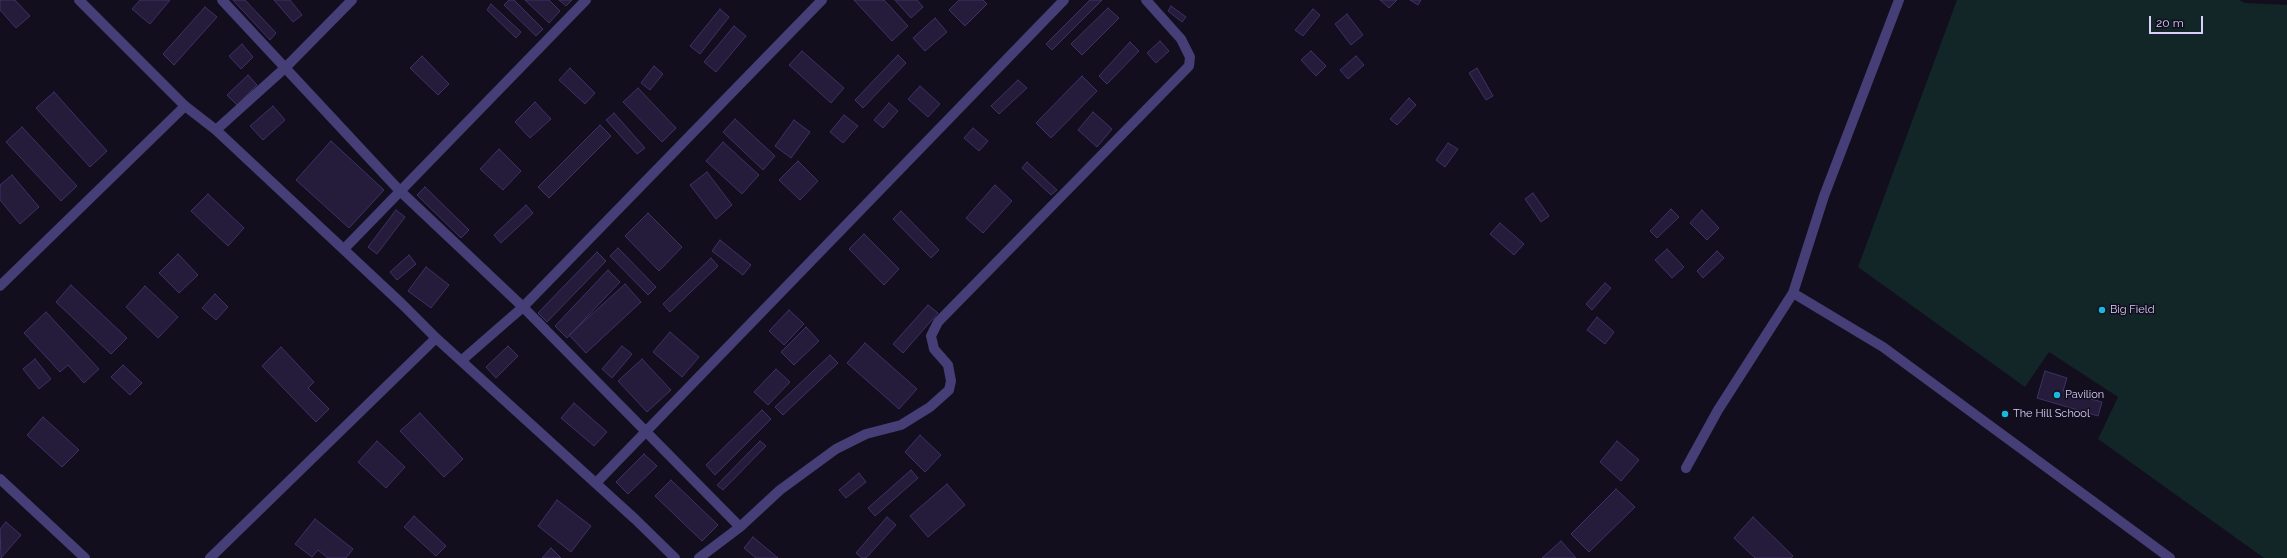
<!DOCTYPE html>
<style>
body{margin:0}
#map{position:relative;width:2287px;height:558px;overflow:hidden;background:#120e1d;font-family:Raleway,sans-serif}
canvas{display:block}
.scale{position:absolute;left:2149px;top:16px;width:54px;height:18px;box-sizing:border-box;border:2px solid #d8d0fa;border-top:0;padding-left:5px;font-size:12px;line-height:14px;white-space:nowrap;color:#d8d0fa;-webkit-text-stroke:3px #120e1d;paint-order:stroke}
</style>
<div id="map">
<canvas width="2287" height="558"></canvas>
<div class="scale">20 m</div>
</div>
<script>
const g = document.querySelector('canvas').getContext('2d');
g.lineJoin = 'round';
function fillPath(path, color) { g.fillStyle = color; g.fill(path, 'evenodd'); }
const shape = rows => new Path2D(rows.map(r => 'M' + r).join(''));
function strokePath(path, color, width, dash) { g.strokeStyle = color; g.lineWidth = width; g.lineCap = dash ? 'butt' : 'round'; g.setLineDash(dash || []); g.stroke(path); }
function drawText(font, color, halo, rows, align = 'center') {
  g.font = font + ' Raleway,sans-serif'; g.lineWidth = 3; g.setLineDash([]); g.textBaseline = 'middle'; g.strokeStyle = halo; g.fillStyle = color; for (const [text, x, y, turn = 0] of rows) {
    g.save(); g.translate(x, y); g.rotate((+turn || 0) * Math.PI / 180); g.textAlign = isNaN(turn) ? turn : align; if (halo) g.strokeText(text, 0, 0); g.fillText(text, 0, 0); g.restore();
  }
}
const green = shape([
 [1957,0,2239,0,2245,3,2287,5,2287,558,2264,558,2098,439,2118,397,2049,352,2025,387,1858,267]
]);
const building = shape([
 [0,0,15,0,30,16,16,28,0,10,0,0],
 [140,0,170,0,150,24,132,9,140,0],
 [233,0,245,0,276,33,270,40,233,0],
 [274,0,290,0,302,15,293,22,274,0],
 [509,0,514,0,543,29,536,36,504,5,509,0],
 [525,0,549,0,560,11,549,23,525,0],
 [559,0,572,0,566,6,559,0],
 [854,0,884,0,908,26,892,41,854,0],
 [895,0,917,0,923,7,911,18,895,0],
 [959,0,983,0,987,4,965,26,949,10,959,0],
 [1090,0,1102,0,1052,50,1046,44,1090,0],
 [1380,0,1397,0,1389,8,1380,0],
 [1410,0,1421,0,1418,5,1410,0],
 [491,4,521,32,516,38,487,10,491,4],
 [1171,6,1186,17,1182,22,1168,11,1171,6],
 [205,7,217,17,174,65,163,54,205,7],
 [1108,8,1119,18,1082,55,1071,44,1108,8],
 [720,9,729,17,700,54,690,46,720,9],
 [1313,9,1320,15,1303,36,1295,30,1313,9],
 [1347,14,1363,35,1351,45,1335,24,1347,14],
 [935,18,947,32,925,51,913,38,935,18],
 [734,26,746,36,716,72,704,62,734,26],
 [1160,41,1169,51,1156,63,1147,53,1160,41],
 [1130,42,1139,51,1107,84,1099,76,1130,42],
 [242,44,253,57,241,69,229,56,242,44],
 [802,51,844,88,831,103,789,65,802,51],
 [1311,51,1326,66,1316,76,1301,60,1311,51],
 [898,55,906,63,863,108,855,100,898,55],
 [422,56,449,84,438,95,410,68,422,56],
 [1356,56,1364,65,1348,79,1340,70,1356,56],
 [654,66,663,74,650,90,641,83,654,66],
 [570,68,595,93,585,104,559,80,570,68],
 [1477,68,1493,96,1486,100,1469,73,1477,68],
 [248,75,257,85,237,105,227,95,248,75],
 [1082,76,1097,91,1051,138,1036,123,1082,76],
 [1018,80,1027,88,999,114,991,106,1018,80],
 [920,86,940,104,928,117,908,99,920,86],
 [638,88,676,128,662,142,623,102,638,88],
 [54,92,107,151,90,167,36,108,54,92],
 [1409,98,1416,105,1397,125,1390,119,1409,98],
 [535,102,551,119,530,138,515,122,535,102],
 [889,103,898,111,883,128,874,120,889,103],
 [273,106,285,120,263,140,250,126,273,106],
 [1093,112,1112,129,1097,147,1078,130,1093,112],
 [614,113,645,148,637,154,606,120,614,113],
 [844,115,858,126,843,143,830,132,844,115],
 [735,119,775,156,763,170,723,132,735,119],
 [794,120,810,132,791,158,775,146,794,120],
 [600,125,611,136,549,198,538,187,600,125],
 [22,127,77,186,61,201,6,142,22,127],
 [973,128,988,141,979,151,964,138,973,128],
 [331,141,384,190,349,228,296,180,331,141],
 [723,142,759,175,742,194,706,161,723,142],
 [1448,143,1458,149,1445,167,1436,160,1448,143],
 [499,149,521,171,503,190,480,169,499,149],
 [798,161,818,181,800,200,779,180,798,161],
 [1027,162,1057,190,1051,195,1022,168,1027,162],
 [707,172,732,205,716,219,690,185,707,172],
 [12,175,39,207,20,224,0,200,0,185,12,175],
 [995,185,1012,201,983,233,966,218,995,185],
 [425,187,469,230,461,238,417,195,425,187],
 [1533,193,1549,216,1541,222,1525,199,1533,193],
 [208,194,244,228,228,246,191,211,208,194],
 [526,205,533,213,501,243,494,235,526,205],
 [1671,209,1679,217,1657,238,1650,231,1671,209],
 [396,210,405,217,377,254,368,247,396,210],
 [1702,210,1719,228,1707,240,1690,223,1702,210],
 [901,211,939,250,931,258,893,219,901,211],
 [648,213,682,247,659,271,625,236,648,213],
 [1500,223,1524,244,1514,255,1490,234,1500,223],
 [864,234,899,269,884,285,849,249,864,234],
 [720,240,751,265,743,275,712,251,720,240],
 [618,248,656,287,648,295,610,256,618,248],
 [1667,249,1684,267,1672,278,1655,260,1667,249],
 [1717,251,1724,258,1703,278,1697,271,1717,251],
 [597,252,606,261,547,322,538,313,597,252],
 [178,254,198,275,179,293,159,273,178,254],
 [409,255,416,264,397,280,390,272,409,255],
 [711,258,718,266,670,312,663,304,711,258],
 [426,267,449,285,431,308,408,291,426,267],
 [608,270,620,282,567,338,555,326,608,270],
 [1605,283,1611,288,1592,310,1586,304,1605,283],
 [625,284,641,302,586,353,569,335,625,284],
 [71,285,127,338,111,354,56,302,71,285],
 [145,286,178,317,158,338,126,307,145,286],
 [215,294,228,307,216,320,202,308,215,294],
 [928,305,938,313,903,353,893,344,928,305],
 [789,310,804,324,784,345,769,331,789,310],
 [46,312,99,369,84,383,68,365,60,372,24,333,46,312],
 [1597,317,1614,332,1605,344,1587,330,1597,317],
 [806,327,819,341,794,365,781,352,806,327],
 [670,332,699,357,682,377,653,352,670,332],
 [865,343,917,389,899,409,847,363,865,343],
 [508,346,518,356,496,378,486,367,508,346],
 [622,346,632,354,612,378,602,369,622,346],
 [281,347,314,382,308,388,329,409,316,422,262,366,281,347],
 [830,355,838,363,783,415,775,407,830,355],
 [35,359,51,379,39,389,23,369,35,359],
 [642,359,671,390,647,412,618,381,642,359],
 [123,365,142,383,130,395,111,377,123,365],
 [776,369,790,382,768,405,754,392,776,369],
 [2045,371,2067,378,2063,391,2102,402,2098,416,2037,398,2045,371],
 [574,403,607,432,594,446,561,418,574,403],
 [762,410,771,419,715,475,706,465,762,410],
 [420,413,463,459,444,477,400,431,420,413],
 [43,417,79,450,62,467,27,435,43,417],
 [920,435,941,455,925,472,905,452,920,435],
 [377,441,405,467,386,488,358,462,377,441],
 [760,441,766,446,723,490,717,485,760,441],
 [1617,441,1639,460,1621,481,1600,462,1617,441],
 [644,454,657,466,628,494,616,482,644,454],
 [911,470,918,478,875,516,868,508,911,470],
 [859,473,866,482,846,498,839,490,859,473],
 [671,480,718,525,702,541,655,496,671,480],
 [947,484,965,505,928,537,910,516,947,484],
 [1616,489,1635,507,1589,552,1571,534,1616,489],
 [557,500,591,526,571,552,538,526,557,500],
 [414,516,446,546,436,556,404,527,414,516],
 [887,517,896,525,866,558,862,558,856,553,887,517],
 [1753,517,1793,556,1791,558,1755,558,1734,538,1753,517],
 [315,519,353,549,346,558,328,558,318,550,312,557,295,544,315,519],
 [6,522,21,535,1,558,0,529,6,522],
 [753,537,778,558,756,558,744,548,753,537],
 [1561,541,1576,558,1542,558,1561,541],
 [551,548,561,558,542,558,551,548]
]);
const lane = shape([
 [1899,0,1824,196,1793,293,1883,347,2170,558],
 [1686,468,1718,410,1793,293]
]);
const street = shape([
 [79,0,185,106,216,130,402,304,436,338,635,519,675,558],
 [222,0,399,190,523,307,740,527],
 [216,130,286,67,352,0],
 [344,249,586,0],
 [0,286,185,106],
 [461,361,523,307,822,0],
 [0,479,85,558],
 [596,483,1064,0],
 [210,558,436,338],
 [699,558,740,527,780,490,836,449,866,434,901,425,930,407,949,390,951,381,948,365,934,349,931,336,938,322,1189,66,1190,57,1181,39,1146,0]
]);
const markers = [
 [2102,310,4,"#18b9dd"],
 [2057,395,4,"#18b9dd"],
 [2005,414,4,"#18b9dd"]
];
const poiNames = [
 ["Big Field",2110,310],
 ["Pavilion",2065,395],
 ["The Hill School",2013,414]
];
fillPath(green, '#122527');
fillPath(building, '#251c3c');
strokePath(building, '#403166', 1);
strokePath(lane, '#453e77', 10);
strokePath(street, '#453e77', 10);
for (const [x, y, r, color] of markers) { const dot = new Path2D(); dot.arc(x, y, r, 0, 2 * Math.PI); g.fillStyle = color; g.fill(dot); strokePath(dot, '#120e1d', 1.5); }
drawText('11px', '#d8d0fa', '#120e1d', poiNames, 'left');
</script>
